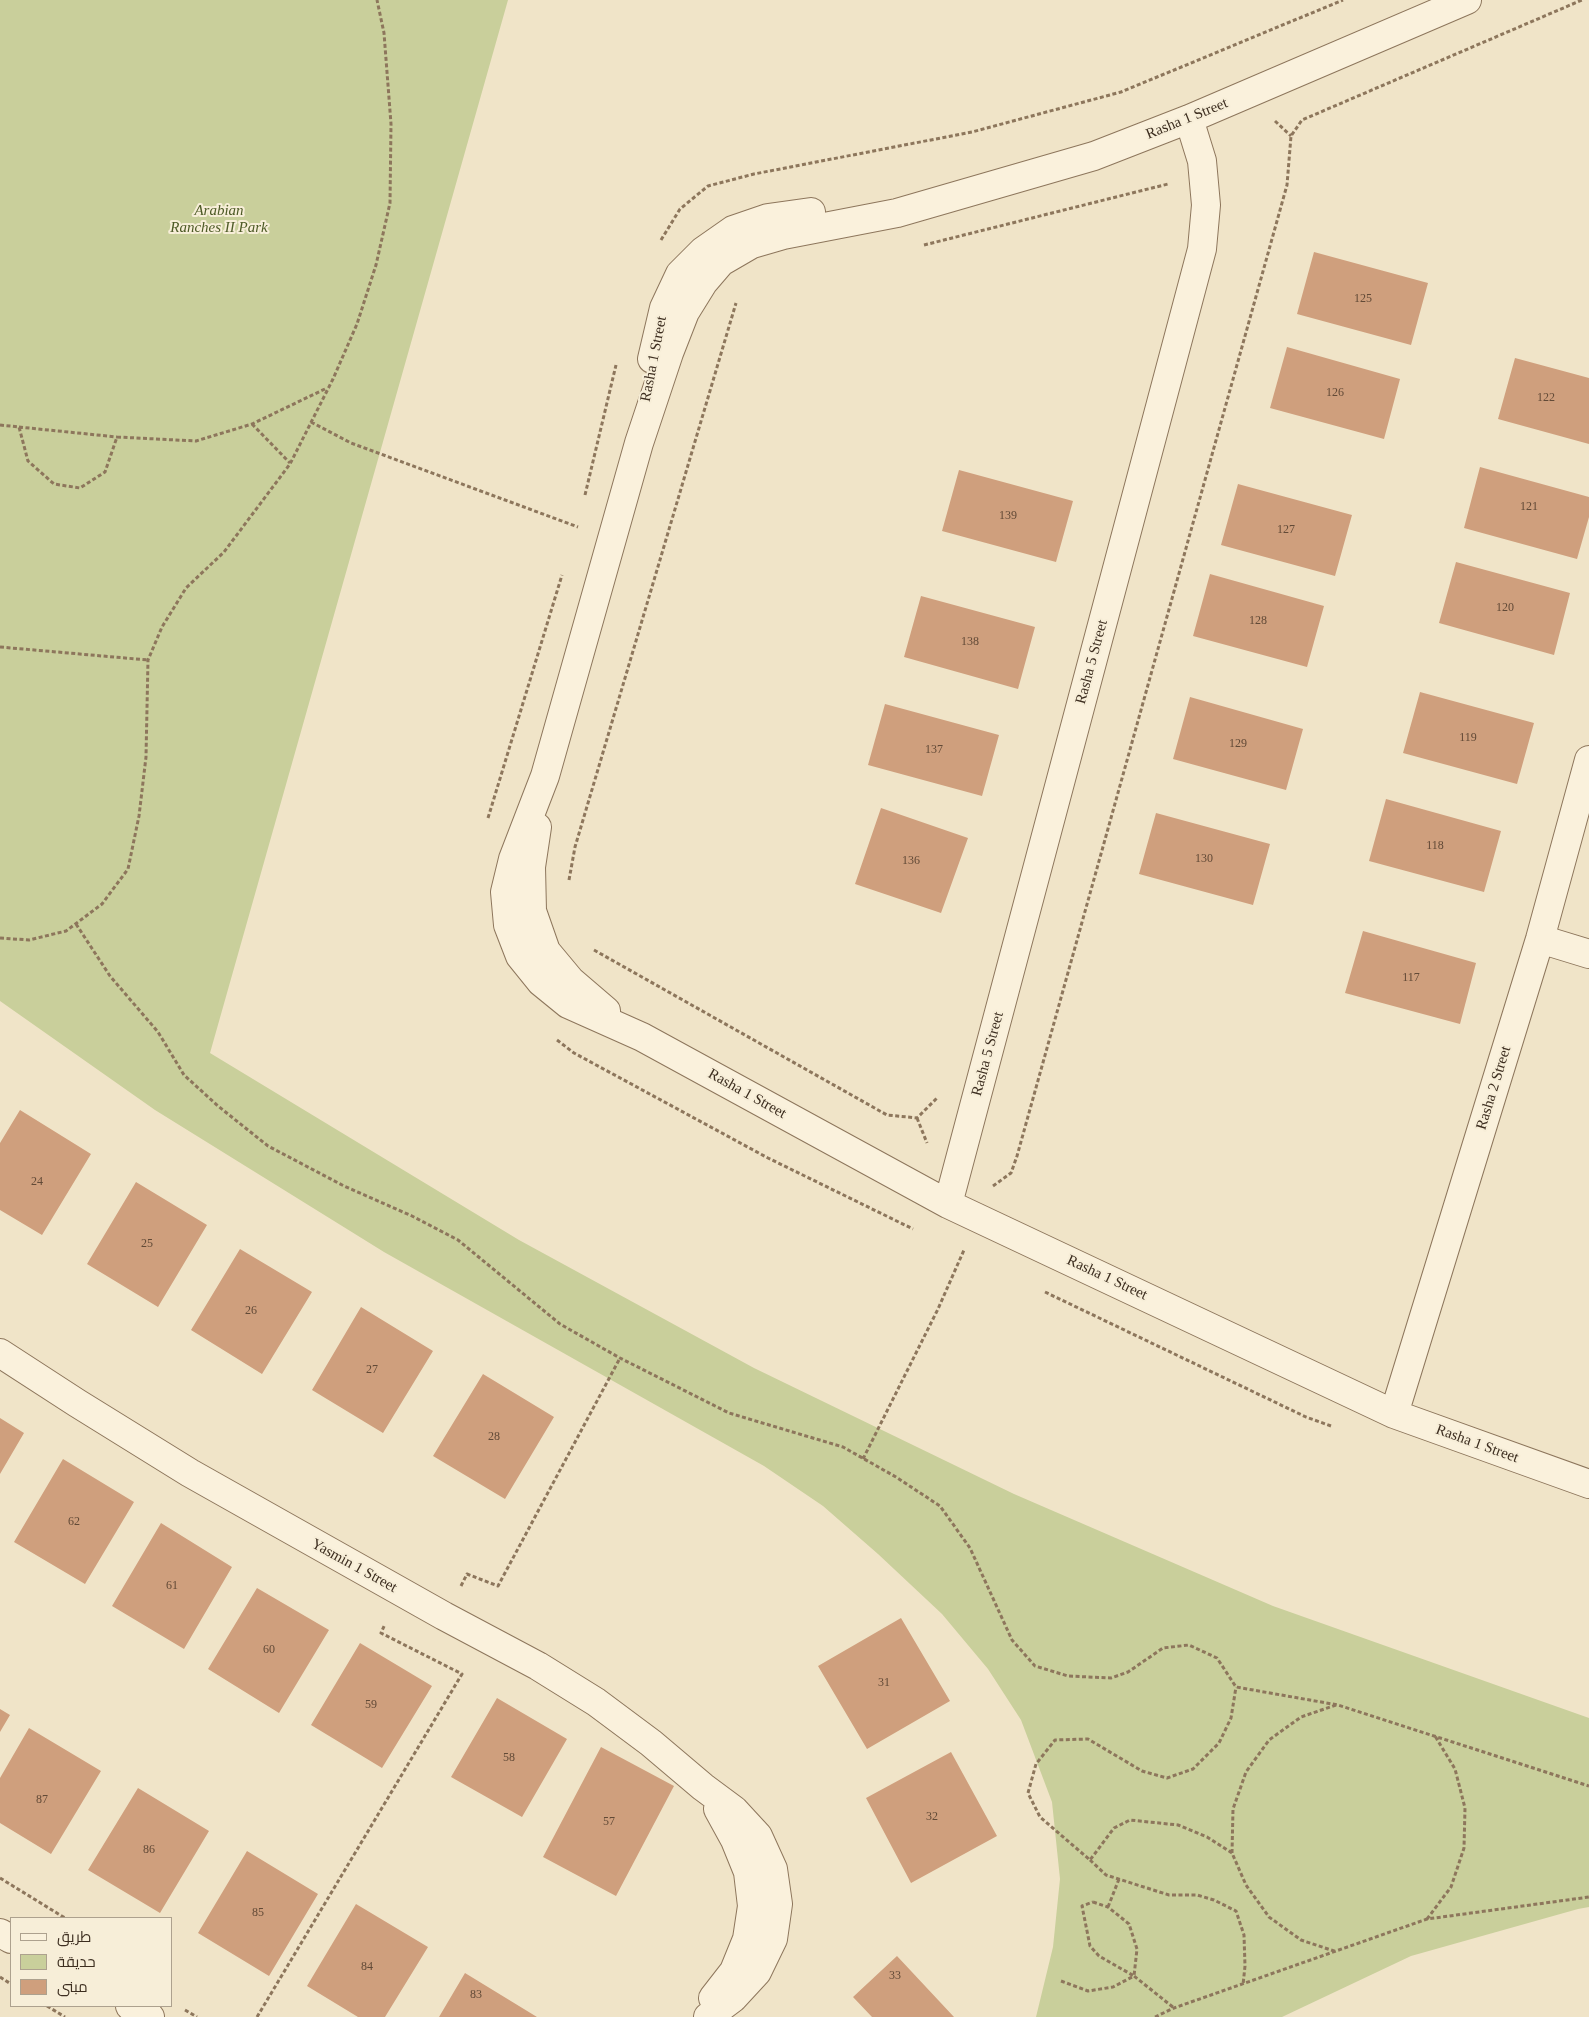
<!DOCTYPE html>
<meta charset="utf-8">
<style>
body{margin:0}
#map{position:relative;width:1589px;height:2017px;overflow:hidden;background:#f0e4c8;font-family:Georgia,Cairo,serif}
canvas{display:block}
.legend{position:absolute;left:10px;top:1917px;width:162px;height:90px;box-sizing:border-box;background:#f7eed8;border:1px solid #ada18e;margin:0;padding:6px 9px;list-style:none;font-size:15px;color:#3d2e20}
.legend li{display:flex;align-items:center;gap:10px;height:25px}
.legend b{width:25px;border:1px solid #ada18e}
</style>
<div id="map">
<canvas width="1589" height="2017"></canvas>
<ul class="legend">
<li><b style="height:6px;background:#faf1dc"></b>طريق</li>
<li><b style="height:14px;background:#c9cf9b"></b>حديقة</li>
<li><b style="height:14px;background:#cf9f7d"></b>مبنى</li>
</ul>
</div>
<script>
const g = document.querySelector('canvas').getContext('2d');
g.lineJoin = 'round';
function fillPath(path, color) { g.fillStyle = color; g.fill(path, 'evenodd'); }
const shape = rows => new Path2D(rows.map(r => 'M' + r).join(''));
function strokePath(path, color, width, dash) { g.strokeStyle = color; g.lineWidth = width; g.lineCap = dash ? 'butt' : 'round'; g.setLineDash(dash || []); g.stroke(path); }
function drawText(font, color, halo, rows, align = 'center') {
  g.font = font + ' Georgia,serif'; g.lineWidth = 4; g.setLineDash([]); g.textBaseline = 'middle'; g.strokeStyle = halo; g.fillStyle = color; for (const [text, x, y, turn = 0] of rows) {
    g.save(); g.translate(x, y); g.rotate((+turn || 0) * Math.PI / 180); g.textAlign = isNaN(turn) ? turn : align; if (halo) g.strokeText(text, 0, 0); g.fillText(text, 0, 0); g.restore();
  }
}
const green = shape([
 [0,0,508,0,210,1053,519,1240,754,1368,1014,1494,1273,1606,1589,1718,1589,1907,1578,1909,1411,1956,1282,2017,1036,2017,1053,1947,1060,1879,1052,1802,1021,1720,988,1669,942,1614,878,1554,823,1506,764,1466,384,1252,155,1110,0,1001]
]);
const building = shape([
 [1314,252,1428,283,1411,345,1297,314],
 [1287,347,1400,379,1384,439,1270,408],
 [1515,358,1589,378,1589,444,1498,419],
 [1480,467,1589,497,1589,517,1577,559,1464,528],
 [959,470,1073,501,1056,562,942,531],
 [1238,484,1352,515,1335,576,1221,545],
 [1456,562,1570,593,1554,655,1439,623],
 [1210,574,1324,606,1307,667,1193,636],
 [921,596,1035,627,1018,689,904,657],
 [1420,692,1534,723,1517,784,1403,753],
 [1190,697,1303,729,1286,790,1173,759],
 [885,704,999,735,982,796,868,765],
 [1386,799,1501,831,1484,892,1369,861],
 [881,808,968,838,941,913,855,884],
 [1156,813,1270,844,1253,905,1139,874],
 [1363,931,1476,963,1460,1024,1345,993],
 [20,1110,91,1154,42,1235,0,1210,0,1143],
 [136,1182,207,1225,158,1307,87,1264],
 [240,1249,312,1292,262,1374,191,1330],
 [361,1307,433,1351,383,1433,312,1390],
 [483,1374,554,1417,505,1499,433,1456],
 [0,1418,24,1433,0,1474],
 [63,1459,134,1502,85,1584,14,1542],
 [161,1523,232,1567,184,1649,112,1606],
 [257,1588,329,1630,279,1713,208,1669],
 [901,1618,950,1701,867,1749,818,1666],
 [360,1643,432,1686,382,1768,311,1725],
 [497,1698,567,1739,522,1817,451,1777],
 [0,1709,10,1715,0,1732],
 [29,1728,101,1771,51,1854,0,1823,0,1778],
 [601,1747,674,1786,616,1896,543,1857],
 [951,1752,997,1836,911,1883,866,1798],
 [138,1788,209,1831,160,1913,88,1870],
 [247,1851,318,1894,269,1976,198,1933],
 [356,1904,428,1947,385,2017,358,2017,307,1986],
 [897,1956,954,2017,872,2017,853,1997],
 [465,1973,537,2017,439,2017]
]);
const path = shape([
 [1275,121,1291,136],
 [661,240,680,209,708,186,754,174,972,132,1121,92,1343,0],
 [924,245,1168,184],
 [311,422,351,443,578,527],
 [252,424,290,463],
 [0,425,19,427,28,461,54,484,80,488,105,472,117,437,196,441,252,424,327,388],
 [19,427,117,437],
 [585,495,616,365],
 [0,647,148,660],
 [488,818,562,575],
 [569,880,575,847,736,303],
 [76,924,110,976,158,1032,184,1075,218,1106,268,1146,344,1186,412,1216,458,1240,560,1324,620,1358,729,1413,843,1447,896,1477,940,1506,970,1548,1012,1640,1035,1666,1068,1676,1111,1678,1128,1672,1163,1648,1189,1645,1217,1658,1236,1687,1338,1705,1589,1786],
 [0,938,29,940,66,931,102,904,128,869,139,816,146,757,148,660,162,627,186,588,224,552,290,464,333,379,357,324,376,265,390,203,391,124,384,33,377,0],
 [594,950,887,1115,917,1118,938,1097],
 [557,1040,574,1053,768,1158,913,1229],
 [917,1118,927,1143],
 [993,1186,1011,1173,1017,1156,1287,185,1291,136,1302,120,1582,0],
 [1045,1292,1306,1417,1331,1426],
 [863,1459,938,1309,964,1250],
 [461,1586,467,1574,498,1586,620,1358],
 [1336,1705,1301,1717,1269,1740,1246,1772,1233,1809,1232,1853,1246,1885,1269,1917,1301,1940,1337,1952],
 [1232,1853,1207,1837,1178,1825,1130,1820,1114,1828,1090,1860,1040,1817,1028,1793,1036,1764,1055,1740,1088,1739,1142,1771,1167,1778,1193,1769,1219,1743,1231,1718,1236,1687],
 [1090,1860,1106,1875,1169,1895,1197,1895,1214,1900,1236,1911,1244,1935,1245,1966,1243,1985],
 [0,1878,65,1918],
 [1093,1902,1108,1907,1129,1924,1137,1949,1134,1976,1099,1956,1090,1946,1082,1906,1093,1902],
 [1108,1907,1119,1879],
 [1427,1919,1451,1887,1464,1848,1465,1808,1455,1769,1435,1736],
 [0,1977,11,1984],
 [1061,1981,1088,1991,1113,1987,1134,1976,1174,2008],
 [47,2006,65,2017],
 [185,2010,197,2017],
 [257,2017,462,1674,381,1633,385,1624],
 [1155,2017,1174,2008,1427,1919,1589,1897]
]);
const minor = shape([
 [1467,0,1189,119,1094,156,897,213,783,235,752,244,721,262,703,283,685,312,669,353,639,443,545,776,513,859,505,892,508,925,520,956,541,982,568,1004,642,1037,948,1204,1394,1414,1589,1484],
 [652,359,664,308,680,274,703,251,733,230,768,218,811,212],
 [537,827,531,867,532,911,546,951,571,981,606,1011],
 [1540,939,1589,954],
 [948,1204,1202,249,1206,205,1202,161,1189,119],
 [0,1353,77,1403,190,1473,444,1616,538,1666,596,1702,651,1743,703,1787,734,1810,758,1836,773,1869,778,1904,773,1939,757,1972,733,1998,708,2017],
 [1394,1414,1540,939,1589,760],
 [0,1933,11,1939],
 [713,1998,734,1971,747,1939,752,1906,748,1872,735,1840,718,1809],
 [130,2006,150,2017]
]);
const numberNames = [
 ["125",1363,299],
 ["126",1335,393],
 ["122",1546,398],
 ["121",1529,507],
 ["139",1008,516],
 ["127",1286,530],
 ["120",1505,608],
 ["128",1258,621],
 ["138",970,642],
 ["119",1468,738],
 ["129",1238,744],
 ["137",934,750],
 ["118",1435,846],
 ["130",1204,859],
 ["136",911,861],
 ["117",1411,978],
 ["24",37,1182],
 ["25",147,1244],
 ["26",251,1311],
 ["27",372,1370],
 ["28",494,1437],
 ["62",74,1522],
 ["61",172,1586],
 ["60",269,1650],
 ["31",884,1683],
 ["59",371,1705],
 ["58",509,1758],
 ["87",42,1800],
 ["32",932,1817],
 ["57",609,1822],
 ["86",149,1850],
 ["85",258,1913],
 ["84",367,1967],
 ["33",895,1976],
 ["83",476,1995]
];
const streetNames = [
 ["Rasha 1 Street",1187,119,-22],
 ["Rasha 1 Street",654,359,-79],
 ["Rasha 5 Street",1092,662,-75],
 ["Rasha 5 Street",988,1054,-75],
 ["Rasha 2 Street",1494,1088,-73],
 ["Rasha 1 Street",747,1094,29],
 ["Rasha 1 Street",1107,1278,25],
 ["Rasha 1 Street",1477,1444,20],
 ["Yasmin 1 Street",354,1566,29]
];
const parkNames = [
 ["Arabian",219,211],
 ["Ranches II Park",219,228]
];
fillPath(green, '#c9cf9b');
fillPath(building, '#cf9f7d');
strokePath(minor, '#8d765c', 30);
strokePath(path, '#8d765c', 3, [4, 2.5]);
strokePath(minor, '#faf1dc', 28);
drawText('12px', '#624a37', null, numberNames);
drawText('15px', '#3d2e20', '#f7eed8', streetNames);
drawText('italic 15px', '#4d5a26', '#f7eed8', parkNames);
</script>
